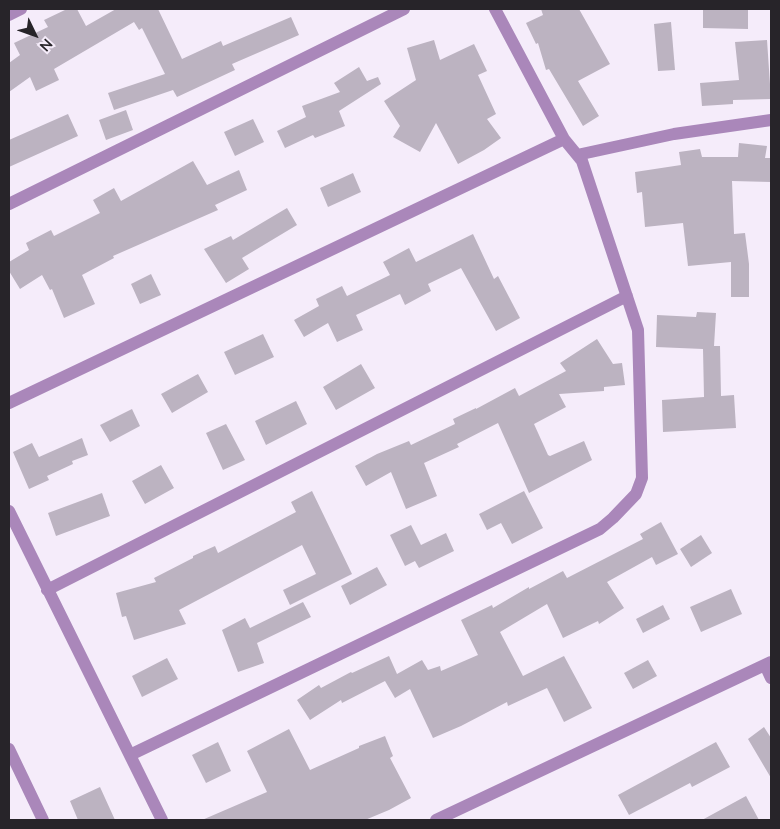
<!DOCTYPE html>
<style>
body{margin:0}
#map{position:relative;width:780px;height:829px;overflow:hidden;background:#f5ecfa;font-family:Lato,sans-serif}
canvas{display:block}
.frame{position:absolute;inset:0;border:10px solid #272429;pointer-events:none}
.north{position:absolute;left:10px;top:10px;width:50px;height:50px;-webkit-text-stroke:4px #f5ecfa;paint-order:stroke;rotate:132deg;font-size:14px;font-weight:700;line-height:20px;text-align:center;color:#272429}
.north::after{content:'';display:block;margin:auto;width:18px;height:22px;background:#272429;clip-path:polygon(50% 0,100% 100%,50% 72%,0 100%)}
</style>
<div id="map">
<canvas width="780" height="829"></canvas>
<div class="frame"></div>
<div class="north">N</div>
</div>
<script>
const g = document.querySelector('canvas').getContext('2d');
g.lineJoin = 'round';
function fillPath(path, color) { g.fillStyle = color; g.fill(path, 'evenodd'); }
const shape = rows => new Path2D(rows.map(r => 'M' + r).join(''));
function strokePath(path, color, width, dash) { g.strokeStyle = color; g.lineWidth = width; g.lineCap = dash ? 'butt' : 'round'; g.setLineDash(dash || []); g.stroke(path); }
const building = shape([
 [67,9,77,9,86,26,116,9,158,9,182,59,221,41,223,46,291,17,299,35,232,64,235,70,177,97,173,90,114,110,108,93,165,74,142,28,139,30,134,22,54,69,59,80,36,91,30,77,9,92,9,63,20,55,14,43,48,27,44,20],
 [541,9,579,9,610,64,578,81,599,116,583,126,549,69,546,70,538,43,536,44,526,23,543,15],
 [703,9,748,9,748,29,703,28],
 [671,22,675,70,658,71,654,24],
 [434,40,440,60,474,44,487,71,478,75,496,114,487,119,501,138,484,150,458,164,436,123,420,152,393,137,400,126,384,101,416,80,407,48],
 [767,40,771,99,733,100,733,104,702,106,700,83,739,80,735,42],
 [359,67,367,81,378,77,381,84,339,111,345,126,315,138,313,135,285,148,277,131,306,117,302,106,340,92,334,83],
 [126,110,133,130,106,140,99,120],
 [68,114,78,136,9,167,9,140],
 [253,119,264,142,235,156,224,132],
 [739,143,767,146,765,158,771,158,771,182,732,181,734,234,745,233,749,264,749,297,731,297,731,262,688,266,683,223,645,227,642,192,637,193,635,172,681,165,679,152,700,149,702,157,738,157],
 [193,161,207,185,239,170,247,190,215,205,218,210,113,256,114,258,82,275,95,304,64,318,52,289,50,290,42,275,20,289,9,271,9,262,29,250,26,243,51,230,54,236,100,213,93,200,114,188,121,201],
 [353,173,361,192,328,207,320,188],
 [287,208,297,225,242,258,249,269,226,283,204,249,231,236,233,240],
 [473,234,494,279,498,276,520,318,496,331,461,268,428,284,431,291,405,305,400,294,356,315,363,330,337,342,328,323,304,337,294,320,319,306,316,299,342,286,347,296,390,275,383,262,409,248,416,262],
 [151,274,161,295,140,304,131,284],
 [697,312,716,313,714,346,720,346,721,396,734,395,736,428,663,432,662,400,704,397,703,349,656,347,657,315,696,317],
 [263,334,274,357,235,375,224,352],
 [597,339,613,364,622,363,625,385,604,387,604,391,559,394,566,407,534,424,548,455,550,456,584,441,592,460,529,493,498,423,457,444,459,447,424,463,437,496,406,509,391,472,366,486,355,466,377,454,409,441,411,445,455,424,453,419,476,408,476,409,515,388,519,396,566,371,560,363],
 [361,364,375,388,336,410,323,387],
 [198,374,208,392,172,413,161,394],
 [296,401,307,424,266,445,255,421],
 [132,409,140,426,110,442,100,425],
 [226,424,245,460,223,470,206,433],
 [82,438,88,455,72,461,73,464,47,476,49,480,29,489,13,452,32,443,39,457],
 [161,465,174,488,145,504,132,481],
 [312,491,352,574,290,605,283,590,316,574,302,545,179,610,186,624,134,640,126,616,122,617,116,593,156,582,154,578,193,558,193,556,215,546,218,553,296,512,291,502],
 [524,491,543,528,512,544,501,523,487,530,479,514],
 [102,493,110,516,56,536,48,513],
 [661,522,678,554,656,565,652,557,607,582,624,608,599,624,598,621,563,638,547,604,500,632,523,676,564,656,592,708,564,722,547,688,508,706,507,702,461,726,433,738,410,689,395,698,385,681,342,703,341,700,310,720,297,700,319,685,321,688,351,672,352,673,389,656,397,674,422,660,428,670,440,666,441,671,478,655,461,620,492,605,493,608,529,587,529,589,563,571,567,578,643,539,640,534],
 [411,525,421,545,446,533,454,551,419,568,415,561,405,566,390,535],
 [701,535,712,553,691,567,680,549],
 [377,567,387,585,350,605,341,586],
 [731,589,742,614,701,632,690,607],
 [303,602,311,617,257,643,264,663,238,672,222,630,245,618,250,628],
 [663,605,670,619,643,633,636,619],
 [167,658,178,679,142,697,132,676],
 [648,660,657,676,633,689,624,673],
 [764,727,771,738,771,778,748,739],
 [289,729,310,770,359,748,359,746,385,736,393,756,390,758,411,798,389,810,365,820,202,820,267,792,247,751],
 [218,742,231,771,206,783,192,755],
 [716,742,730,767,692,787,690,783,629,815,618,795],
 [100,787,115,820,78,820,70,801],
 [746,796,759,820,702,820]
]);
const minor = shape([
 [9,15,21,9],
 [577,155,674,134,771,120],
 [9,204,404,9],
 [9,403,564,139],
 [9,511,162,820],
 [47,590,627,296],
 [765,665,771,678],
 [9,749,43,820],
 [130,755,600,529,613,518,636,494,642,478,638,330,582,161,564,139,495,9],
 [436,820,771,662]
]);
fillPath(building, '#bcb3c1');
strokePath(minor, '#aa87ba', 12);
</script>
